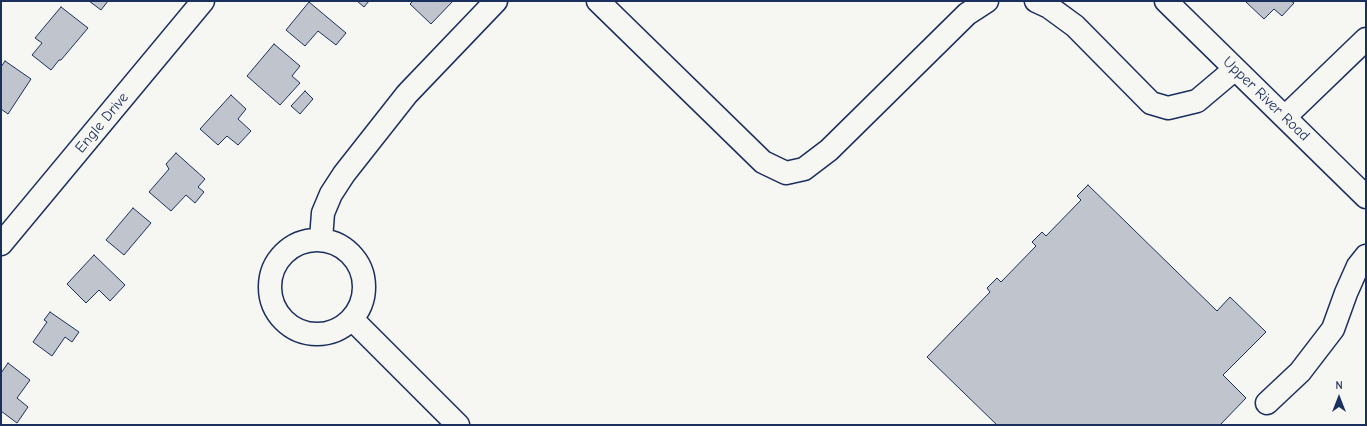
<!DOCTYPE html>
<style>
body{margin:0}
#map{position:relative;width:1367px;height:426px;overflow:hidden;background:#f6f6f2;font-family:"Comic Neue",sans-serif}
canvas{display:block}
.frame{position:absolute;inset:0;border:2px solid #1b2f5e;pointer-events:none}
.north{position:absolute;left:1319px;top:378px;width:40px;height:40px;-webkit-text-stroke:3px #f6f6f2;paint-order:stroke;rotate:0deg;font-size:11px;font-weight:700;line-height:16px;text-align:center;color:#1b2f5e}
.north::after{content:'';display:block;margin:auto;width:14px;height:18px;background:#1b2f5e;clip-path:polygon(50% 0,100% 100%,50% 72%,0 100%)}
</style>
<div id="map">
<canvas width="1367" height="426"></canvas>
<div class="frame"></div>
<div class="north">N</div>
</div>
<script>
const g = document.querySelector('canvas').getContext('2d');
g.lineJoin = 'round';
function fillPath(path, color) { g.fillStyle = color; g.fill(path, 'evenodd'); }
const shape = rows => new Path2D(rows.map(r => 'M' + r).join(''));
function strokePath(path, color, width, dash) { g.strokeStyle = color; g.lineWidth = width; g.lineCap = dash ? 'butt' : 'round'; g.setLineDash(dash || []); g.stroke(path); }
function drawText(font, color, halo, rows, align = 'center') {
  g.font = font + ' "Comic Neue",sans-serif'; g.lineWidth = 3; g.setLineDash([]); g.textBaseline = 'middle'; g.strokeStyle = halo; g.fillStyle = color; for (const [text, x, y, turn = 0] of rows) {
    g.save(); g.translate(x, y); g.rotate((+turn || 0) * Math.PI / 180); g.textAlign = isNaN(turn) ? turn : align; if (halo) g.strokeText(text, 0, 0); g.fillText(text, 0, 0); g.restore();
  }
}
const building = shape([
 [89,1,108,1,101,10,89,1],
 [357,1,369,1,364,7,357,1],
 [413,1,453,1,431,24,410,4,413,1],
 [1248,1,1291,1,1294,3,1282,16,1274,9,1264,19,1246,2,1248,1],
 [309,2,346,33,336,45,318,31,305,46,286,30,309,2],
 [61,7,88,28,61,60,59,60,51,70,32,55,42,43,35,38,61,7],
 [274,44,300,66,292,76,300,83,280,105,247,76,274,44],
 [5,61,31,79,8,114,1,109,1,67,5,61],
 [305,91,313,99,300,114,291,106,305,91],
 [231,95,246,109,238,119,251,131,238,145,227,136,218,145,200,129,231,95],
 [176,153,205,179,198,187,204,192,195,203,186,195,171,211,149,192,169,169,166,164,176,153],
 [1088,185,1217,311,1230,297,1266,332,1223,375,1246,398,1220,425,997,425,927,357,990,292,987,288,997,278,1001,282,1036,246,1032,242,1042,232,1046,236,1081,200,1077,196,1088,185],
 [133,208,151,223,124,255,106,240,133,208],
 [94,255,125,285,110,301,99,290,86,303,67,284,94,255],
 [50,312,79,332,72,342,65,337,52,356,33,342,47,322,44,320,50,312],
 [8,363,30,380,17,398,28,407,17,423,1,411,1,373,8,363]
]);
const minor = shape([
 [598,1,763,162,786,173,804,169,829,150,967,14,987,1],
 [1036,1,1049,7,1075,26,1151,103,1168,108,1197,101,1235,69],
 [1166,1,1366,197],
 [1285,117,1366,39],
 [321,239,323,213,331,194,344,174,407,94,496,1],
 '270 287a47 47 0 1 1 94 0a47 47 0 1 1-94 0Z',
 [1,244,203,1],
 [352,319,458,425],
 [1267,403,1300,372,1333,329,1346,293,1358,266,1366,256]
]);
const streetNames = [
 ["Upper River Road",1266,99,44],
 ["Engle Drive",102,123,-50]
];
fillPath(building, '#c0c4cd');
strokePath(building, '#1b2f5e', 1);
strokePath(minor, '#1b2f5e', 25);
strokePath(minor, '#f6f6f2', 22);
drawText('15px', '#1b2f5e', '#f6f6f2', streetNames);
</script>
